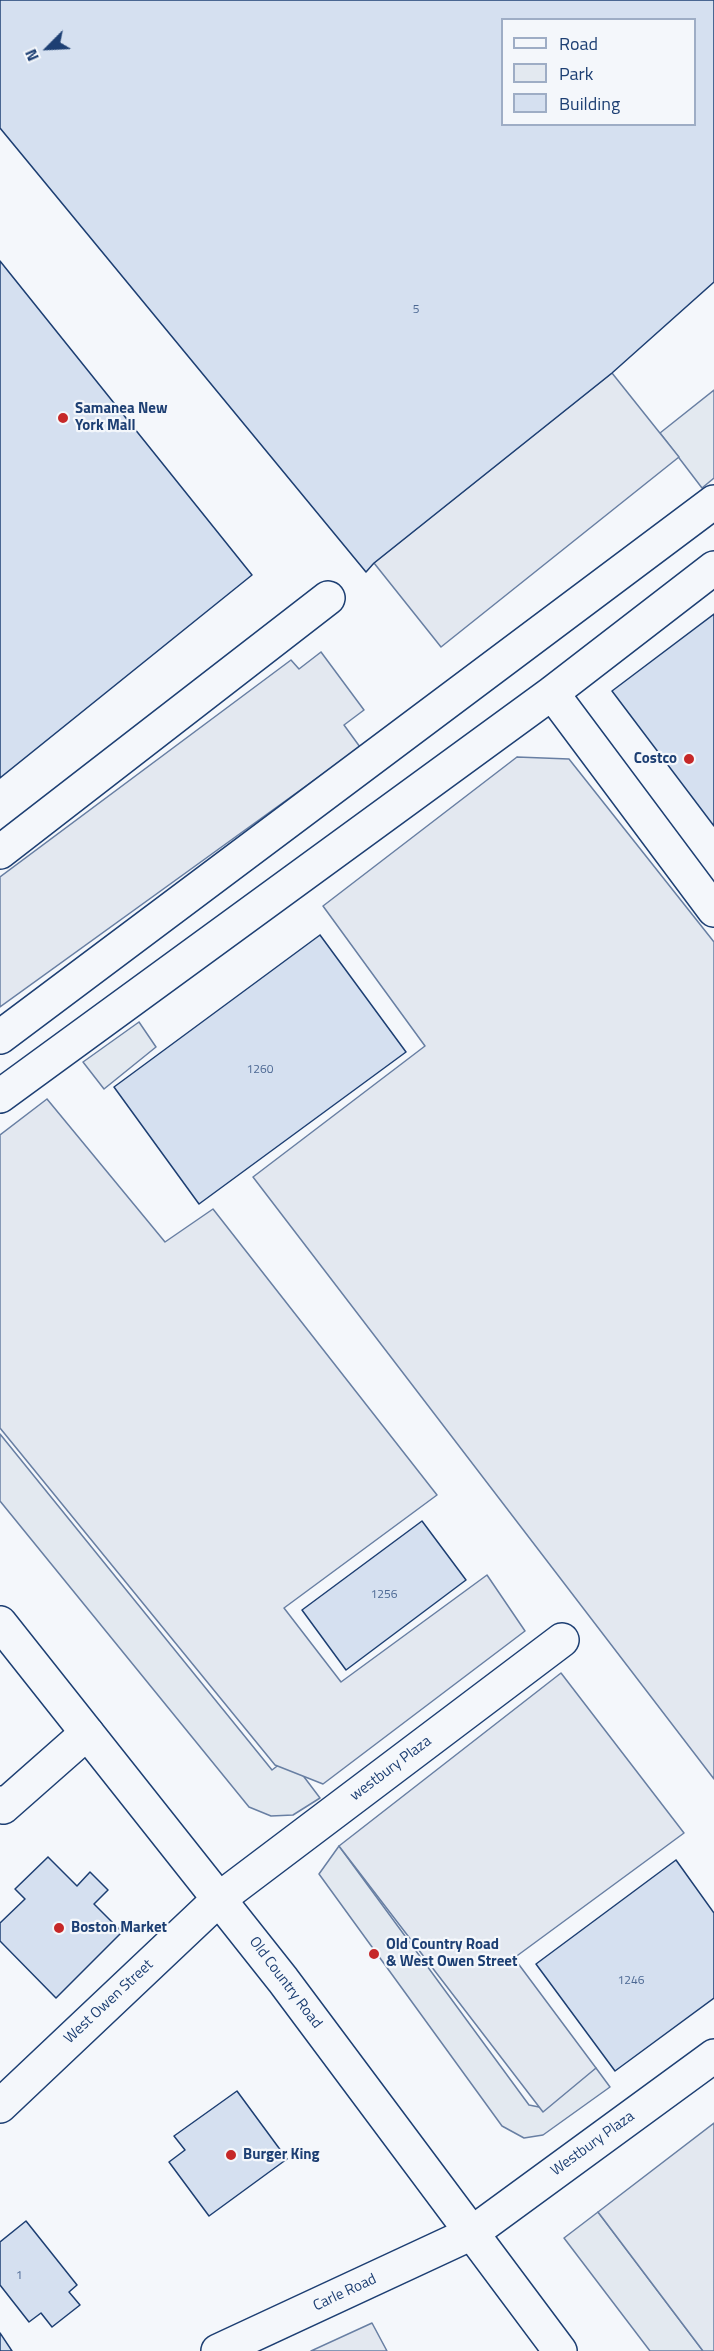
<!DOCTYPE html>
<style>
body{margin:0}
#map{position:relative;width:714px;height:2351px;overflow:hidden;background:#f4f7fb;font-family:"Titillium Web",sans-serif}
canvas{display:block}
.legend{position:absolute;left:501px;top:18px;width:195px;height:108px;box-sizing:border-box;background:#f4f7fb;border:2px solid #9eadc5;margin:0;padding:8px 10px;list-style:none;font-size:18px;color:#1d3f73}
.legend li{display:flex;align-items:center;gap:12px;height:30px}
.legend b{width:30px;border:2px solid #9eadc5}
.north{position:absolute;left:18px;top:18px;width:60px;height:60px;-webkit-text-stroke:4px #f4f7fb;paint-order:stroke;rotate:246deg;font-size:16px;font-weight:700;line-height:24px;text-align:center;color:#1d3f73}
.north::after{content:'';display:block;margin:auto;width:21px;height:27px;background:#1d3f73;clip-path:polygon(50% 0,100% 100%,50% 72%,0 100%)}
</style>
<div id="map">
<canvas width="714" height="2351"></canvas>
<ul class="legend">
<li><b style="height:8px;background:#f4f7fb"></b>Road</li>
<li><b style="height:16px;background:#e3e9f0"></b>Park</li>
<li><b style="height:16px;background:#d5e0f0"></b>Building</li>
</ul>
<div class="north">N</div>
</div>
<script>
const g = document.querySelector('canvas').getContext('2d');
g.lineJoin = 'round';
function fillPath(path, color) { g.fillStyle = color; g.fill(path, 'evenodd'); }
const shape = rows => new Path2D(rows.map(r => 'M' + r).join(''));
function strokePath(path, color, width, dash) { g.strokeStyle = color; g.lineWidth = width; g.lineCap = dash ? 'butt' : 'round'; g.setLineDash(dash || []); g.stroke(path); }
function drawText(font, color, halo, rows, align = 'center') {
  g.font = font + ' "Titillium Web",sans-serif'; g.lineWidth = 4.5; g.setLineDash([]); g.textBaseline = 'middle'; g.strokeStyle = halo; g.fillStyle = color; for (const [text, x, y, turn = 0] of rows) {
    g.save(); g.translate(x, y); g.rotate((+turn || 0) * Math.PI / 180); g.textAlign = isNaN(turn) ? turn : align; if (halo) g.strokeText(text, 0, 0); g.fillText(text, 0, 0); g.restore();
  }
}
const green = shape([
 [714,390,714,478,702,488,660,433,714,390],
 [139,1022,156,1047,104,1089,83,1062,139,1022],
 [0,1434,272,1770,289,1757,320,1798,293,1815,271,1816,249,1807,0,1501,0,1434],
 [339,1846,529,2105,539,2107,596,2068,610,2087,543,2135,524,2138,502,2126,319,1874,339,1846],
 [598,2212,703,2351,650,2351,564,2238,598,2212]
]);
const parking = shape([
 [612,373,679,457,441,647,374,563,612,373],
 [321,652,364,710,344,725,360,747,0,1007,0,877,291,660,299,669,321,652],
 [517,757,569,759,714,942,714,1779,253,1177,425,1046,323,906,517,757],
 [47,1099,165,1242,213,1209,437,1495,284,1608,341,1682,487,1575,525,1631,323,1784,275,1765,0,1428,0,1135,47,1099],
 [561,1673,684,1833,514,1958,596,2068,543,2112,339,1846,561,1673],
 [714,2123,714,2351,703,2351,598,2212,714,2123],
 [372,2323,387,2351,311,2351,372,2323]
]);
const building = shape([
 [0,0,714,0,714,282,612,373,374,563,366,572,0,128,0,0],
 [502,20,694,20,694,124,502,124,502,20],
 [0,261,252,575,0,778,0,261],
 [714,614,714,826,612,691,714,614],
 [320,935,406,1052,199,1204,114,1087,320,935],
 [422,1521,466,1580,346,1670,302,1610,422,1521],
 [48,1857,77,1886,90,1872,108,1890,94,1904,122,1932,56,1998,0,1941,0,1923,25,1899,15,1889,48,1857],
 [676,1860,714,1913,714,1998,615,2071,536,1964,676,1860],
 [237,2091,287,2159,209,2216,169,2162,185,2150,174,2136,237,2091],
 [26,2221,77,2285,69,2292,80,2305,52,2327,41,2313,29,2322,0,2285,0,2242,26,2221],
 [0,2333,12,2351,0,2351,0,2333]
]);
const minor = shape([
 [552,693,714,910],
 [0,852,328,598],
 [0,1037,714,502],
 [0,1096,552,693,714,568],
 [0,1803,3,1807,87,1733],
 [0,2106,219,1899,562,1640],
 [218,2351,472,2233,714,2056]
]);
const major = shape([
 [0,1623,283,1980,560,2351]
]);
const markers = [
 [63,418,6,"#c62828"],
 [689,759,6,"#c62828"],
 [59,1928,6,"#c62828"],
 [374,1954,6,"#c62828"],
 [231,2155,6,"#c62828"]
];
const numberNames = [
 ["5",416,310],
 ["1260",260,1070],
 ["1256",384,1595],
 ["1246",631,1981],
 ["1",19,2276]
];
const poiNames = [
 ["Samanea New",75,409],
 ["York Mall",75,426],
 ["Costco",677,759,"right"],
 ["Boston Market",71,1928],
 ["Old Country Road",386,1945],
 ["& West Owen Street",386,1962],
 ["Burger King",243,2155]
];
const streetNames = [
 ["westbury Plaza",391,1769,-37],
 ["Old Country Road",285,1983,53],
 ["West Owen Street",109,2002,-43],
 ["Westbury Plaza",593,2144,-36],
 ["Carle Road",345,2293,-25]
];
fillPath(green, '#e3e9f0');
strokePath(green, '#687fa3', 1.5);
fillPath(parking, '#e3e8f0');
strokePath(parking, '#687fa3', 1.5);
fillPath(building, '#d5e0f0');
strokePath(building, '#1d3f73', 1.5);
strokePath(minor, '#1d3f73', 36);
strokePath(major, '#1d3f73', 36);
strokePath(minor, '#f4f7fb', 33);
strokePath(major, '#f4f7fb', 33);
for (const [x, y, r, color] of markers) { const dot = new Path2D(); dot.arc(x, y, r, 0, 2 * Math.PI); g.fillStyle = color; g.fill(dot); strokePath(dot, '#f4f7fb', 2); }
drawText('12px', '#4b6792', null, numberNames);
drawText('bold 15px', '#1d3f73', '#f4f7fb', poiNames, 'left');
drawText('15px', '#1d3f73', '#f4f7fb', streetNames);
</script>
